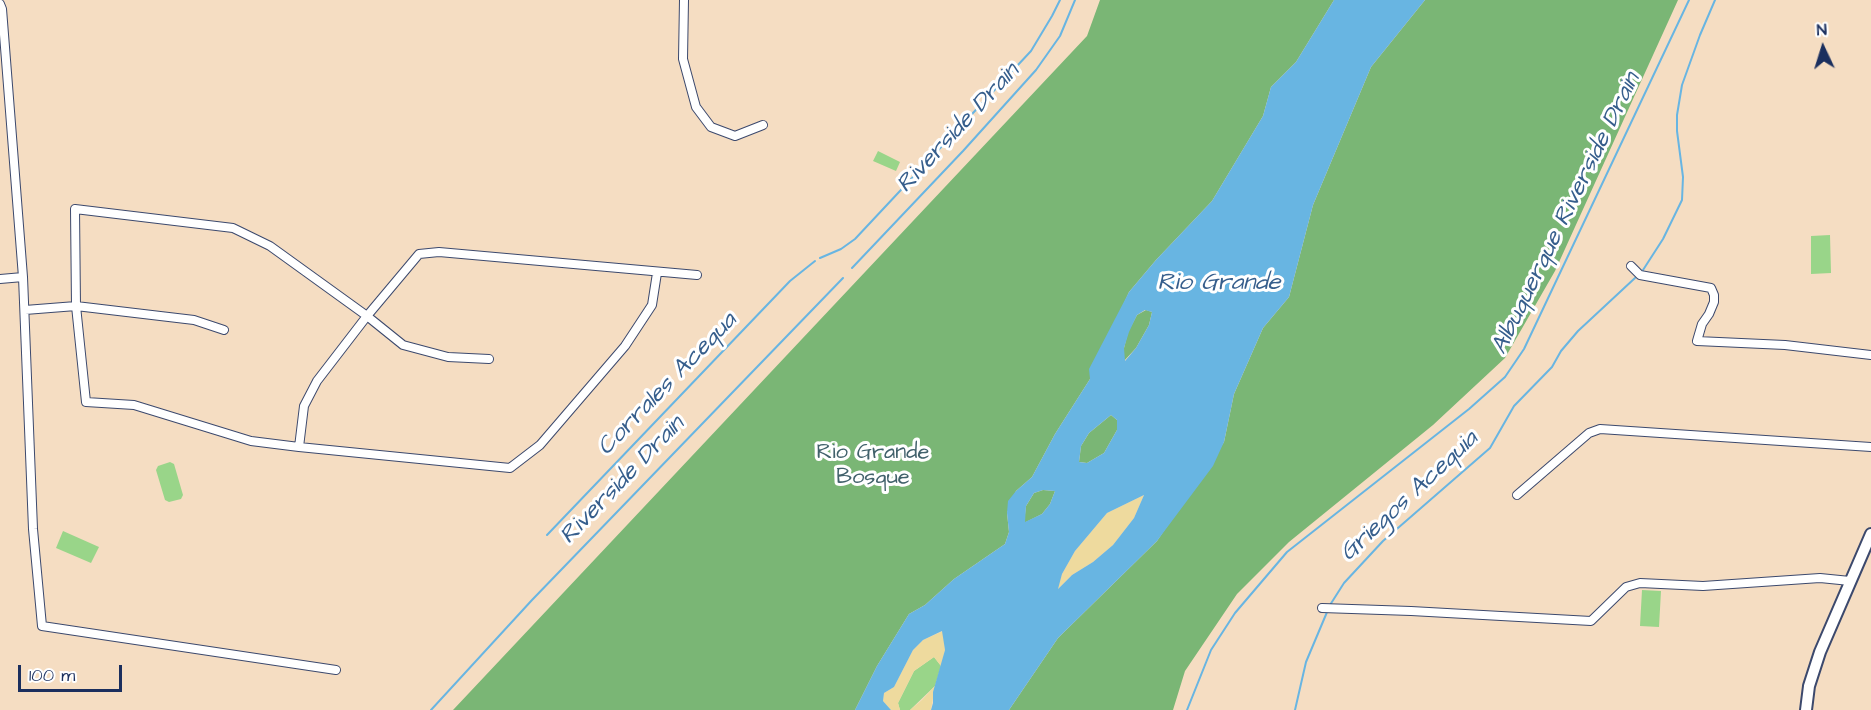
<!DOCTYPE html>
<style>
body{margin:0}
#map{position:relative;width:1871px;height:710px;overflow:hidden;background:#f5ddc2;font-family:"Architects Daughter",sans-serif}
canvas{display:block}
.north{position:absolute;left:1793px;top:18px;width:60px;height:60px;-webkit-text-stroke:4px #fff;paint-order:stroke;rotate:356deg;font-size:16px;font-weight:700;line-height:24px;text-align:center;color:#1b2f5e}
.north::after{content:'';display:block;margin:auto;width:21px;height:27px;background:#1b2f5e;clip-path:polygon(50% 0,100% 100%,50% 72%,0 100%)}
.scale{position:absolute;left:18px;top:665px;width:104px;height:27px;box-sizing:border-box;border:3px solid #1b2f5e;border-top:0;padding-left:8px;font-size:18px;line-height:21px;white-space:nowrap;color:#1b2f5e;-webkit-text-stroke:4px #fff;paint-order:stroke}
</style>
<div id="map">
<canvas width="1871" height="710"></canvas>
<div class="north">N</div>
<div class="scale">100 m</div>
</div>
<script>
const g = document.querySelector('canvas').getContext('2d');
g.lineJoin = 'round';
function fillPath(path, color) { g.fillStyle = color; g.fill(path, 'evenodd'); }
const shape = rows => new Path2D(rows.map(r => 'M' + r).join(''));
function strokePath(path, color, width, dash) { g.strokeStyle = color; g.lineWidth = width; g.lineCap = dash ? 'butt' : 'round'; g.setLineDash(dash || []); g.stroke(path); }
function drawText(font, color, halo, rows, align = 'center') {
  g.font = font + ' "Architects Daughter",sans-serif'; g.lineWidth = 6; g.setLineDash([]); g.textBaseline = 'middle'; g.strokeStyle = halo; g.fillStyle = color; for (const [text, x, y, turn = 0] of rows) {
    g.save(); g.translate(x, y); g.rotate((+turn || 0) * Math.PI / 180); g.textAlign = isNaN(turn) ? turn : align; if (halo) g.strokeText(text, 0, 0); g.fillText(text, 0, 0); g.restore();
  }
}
const green = shape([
 [878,151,900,162,896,171,873,161],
 [1830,235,1831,273,1811,274,1811,236],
 [170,462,174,464,183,495,181,499,169,502,165,500,156,470,158,466],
 [63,531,99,547,91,563,56,548],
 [1642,590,1661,591,1659,627,1640,626],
 [934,657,941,666,935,686,910,710,900,710,898,703,914,671]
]);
const forest = shape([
 [1100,0,1334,0,1296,62,1271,87,1263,116,1212,201,1156,260,1129,292,1090,379,1055,434,1032,477,1016,491,1007,513,1009,532,1005,544,954,579,925,605,909,614,877,666,855,710,453,710,1087,36],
 [1425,0,1678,0,1555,271,1505,358,1433,425,1289,542,1237,594,1185,671,1173,710,1009,710,1058,638,1157,541,1224,442,1234,394,1263,328,1289,297,1313,205,1371,67],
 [1146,310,1152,312,1149,325,1136,348,1124,361,1124,348,1128,332,1137,315],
 [1111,415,1117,420,1117,430,1104,453,1087,463,1079,462,1081,446,1089,433],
 [1043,490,1055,491,1050,504,1042,514,1024,523,1026,506,1034,493]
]);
const sand = shape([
 [1144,495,1134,518,1113,545,1093,562,1072,575,1057,590,1062,574,1075,551,1107,513],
 [943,631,945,650,941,666,934,657,914,671,898,703,900,710,891,710,883,701,884,693,894,687,913,650,923,640],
 [935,686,931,710,910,710,922,700]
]);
const water = shape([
 [1334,0,1425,0,1371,67,1313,205,1289,297,1263,328,1234,394,1224,442,1213,466,1157,541,1058,638,1009,710,931,710,933,703,933,692,945,650,942,631,923,640,913,650,894,687,884,693,883,701,891,710,855,710,877,666,909,614,925,605,954,579,1005,544,1009,532,1007,513,1008,501,1016,491,1032,477,1055,434,1090,379,1089,369,1129,292,1156,260,1212,201,1263,116,1271,87,1296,62],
 [1145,310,1152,312,1149,325,1136,348,1125,361,1124,348,1129,332,1137,315],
 [1111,415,1117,420,1117,430,1104,453,1087,463,1079,462,1081,446,1089,433],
 [1043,490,1055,491,1050,504,1042,514,1025,522,1026,506,1034,493],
 [1144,495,1134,518,1113,545,1093,562,1072,575,1058,589,1062,574,1075,551,1107,513]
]);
const stream = shape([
 [820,258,841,249,855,239,1031,51,1052,16,1060,0],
 [852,268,963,151,1036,70,1060,36,1075,0],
 [1643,270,1663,239,1682,200,1683,177,1677,131,1677,115,1682,85,1700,35,1715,0],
 [547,535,790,281,815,261],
 [431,710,532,600,843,278],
 [1187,710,1211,650,1235,613,1287,552,1469,409,1505,377,1524,349,1689,0],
 [1295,710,1306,662,1330,605,1344,583,1383,541,1490,448,1514,406,1552,367,1561,351,1578,331,1635,278]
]);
const street = shape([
 [684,0,683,59,696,107,711,127,735,136,763,125],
 [0,4,2,9,23,277,33,529,42,626,336,670],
 [1631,266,1640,275,1711,288,1714,295,1714,302,1709,314,1702,324,1697,341,1785,345,1871,355],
 [0,279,23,277],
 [25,310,76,306,194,320,224,330],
 [489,359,448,357,403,345,367,316,270,246,233,228,75,209,76,306,86,402,134,405,251,441,299,447,510,468,540,445,625,346,652,305,657,273],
 [299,447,304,406,317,381,367,316,419,254,439,252,697,275],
 [1517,495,1589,433,1600,429,1871,447],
 [1322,608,1411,611,1591,621,1626,587,1640,583,1703,586,1820,578,1850,581]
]);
const secondary = shape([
 [1806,710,1809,686,1820,652,1871,534]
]);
const parkNames = [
 ["Rio Grande",873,453],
 ["Bosque",873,478]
];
const waterNames = [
 ["Riverside Drain",959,129,-47],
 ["Albuquerque Riverside Drain",1567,214,-64],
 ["Rio Grande",1219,284],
 ["Corrales Acequa",668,385,-46],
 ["Riverside Drain",623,481,-46],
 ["Griegos Acequia",1410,497,-43]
];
fillPath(green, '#99d589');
fillPath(forest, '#7ab675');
fillPath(sand, '#eeda9e');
fillPath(water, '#68b5e2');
strokePath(stream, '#68b5e2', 2);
strokePath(street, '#3c496d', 10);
strokePath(secondary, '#3c496d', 14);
strokePath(street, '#fff', 8);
strokePath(secondary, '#fff', 10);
drawText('22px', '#41616b', '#fff', parkNames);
drawText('italic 24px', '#365e8c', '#fff', waterNames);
</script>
